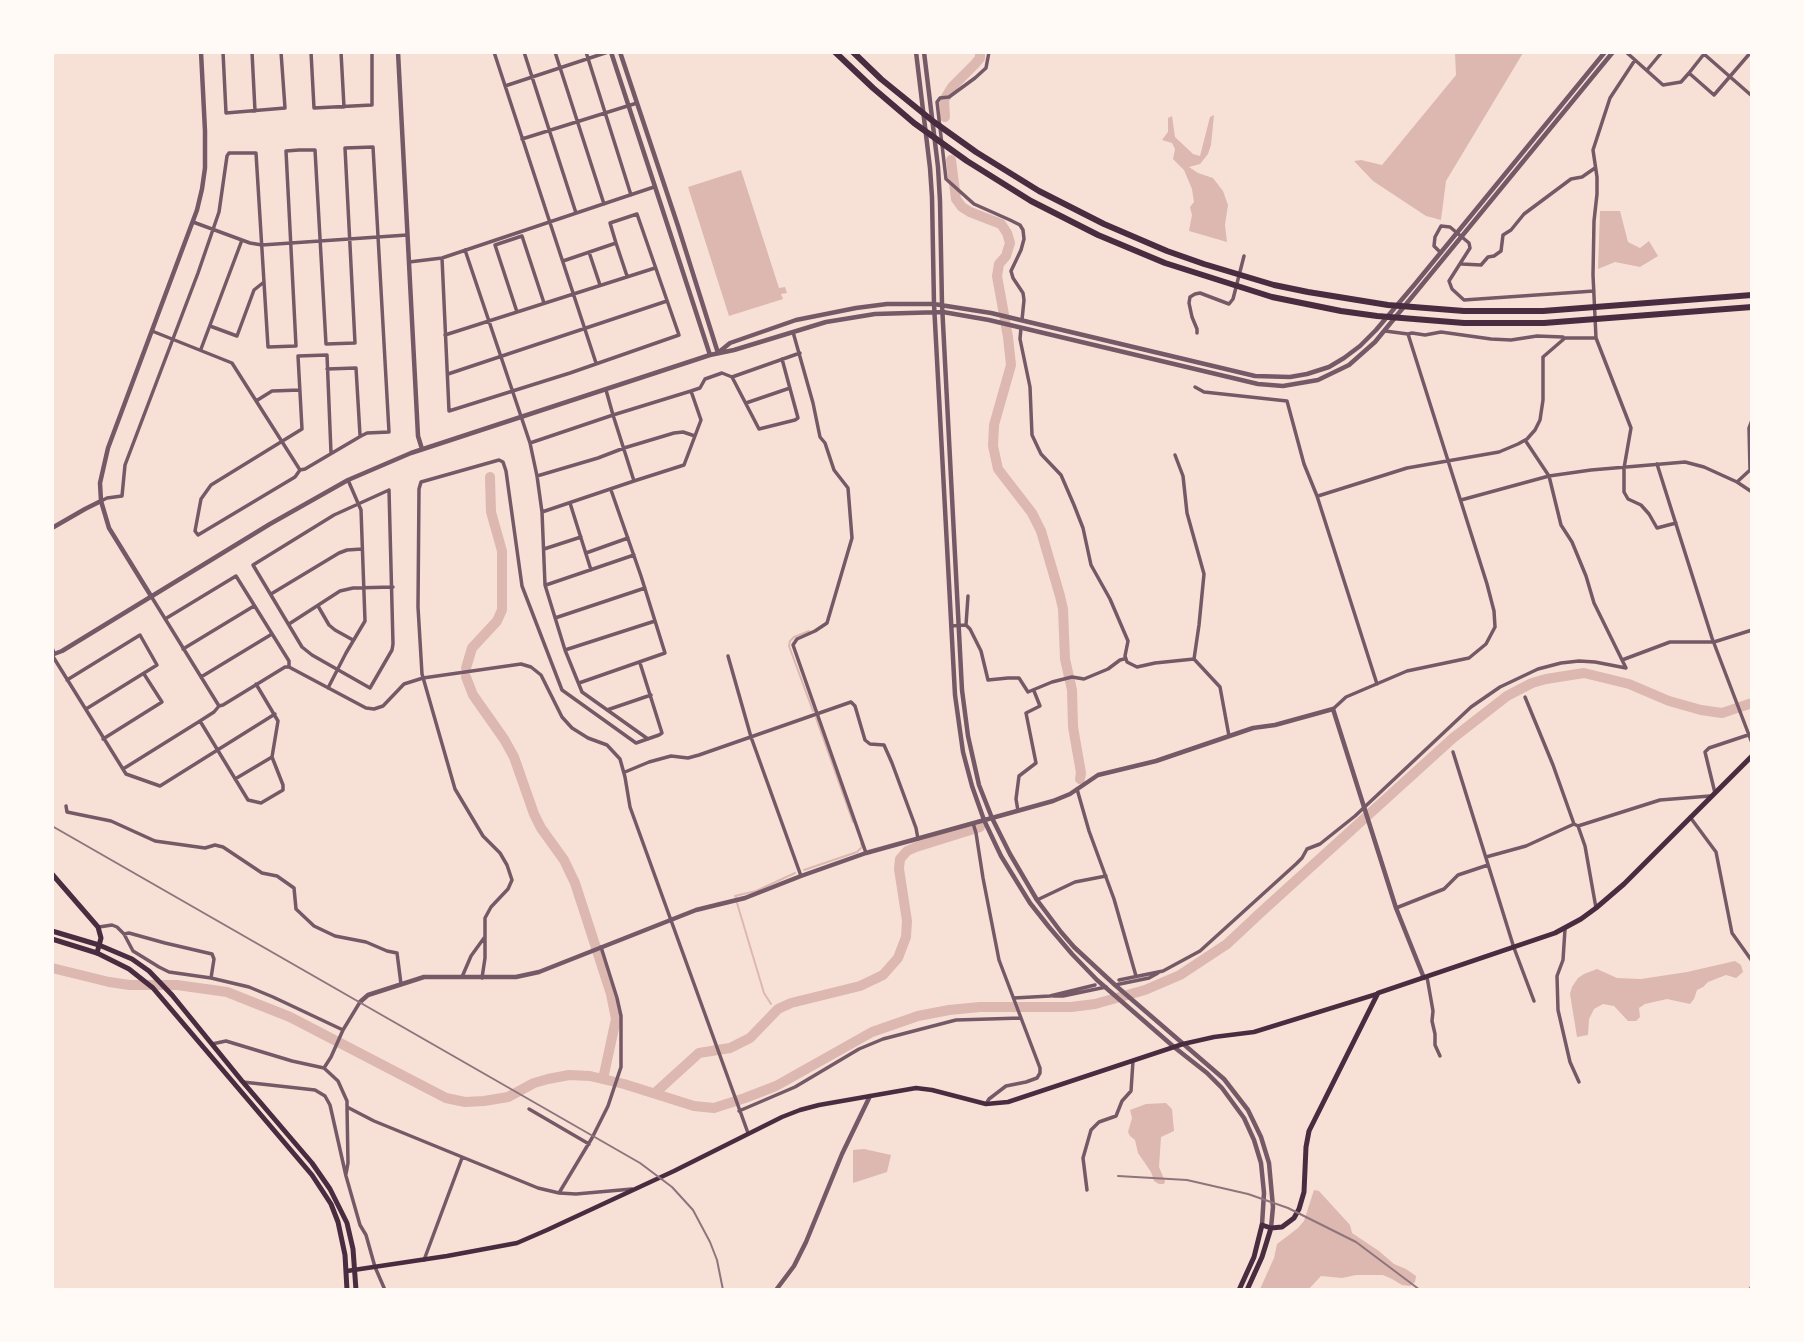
<!DOCTYPE html>
<style>
body{margin:0}
#map{position:relative;width:1804px;height:1342px;overflow:hidden;background:#f7e1d7;font-family:Georgia,serif}
canvas{display:block}
.frame{position:absolute;inset:0;border:54px solid #fffaf5;pointer-events:none}
</style>
<div id="map">
<canvas width="1804" height="1342"></canvas>
<div class="frame"></div>
</div>
<script>
const g = document.querySelector('canvas').getContext('2d');
g.lineJoin = 'round';
function fillPath(path, color) { g.fillStyle = color; g.fill(path, 'evenodd'); }
const shape = rows => new Path2D(rows.map(r => 'M' + r).join(''));
function strokePath(path, color, width, dash) { g.strokeStyle = color; g.lineWidth = width; g.lineCap = dash ? 'butt' : 'round'; g.setLineDash(dash || []); g.stroke(path); }
const water = shape([
 [1455,53,1523,53,1446,181,1441,220,1426,216,1373,181,1354,161,1361,160,1382,165,1456,75],
 [1214,115,1211,145,1208,154,1200,164,1189,167,1198,173,1213,178,1223,191,1228,205,1225,225,1227,242,1189,231,1192,215,1190,207,1194,202,1192,189,1184,170,1173,159,1175,149,1172,143,1162,140,1168,132,1168,118,1172,116,1175,137,1193,154,1200,156,1210,117],
 [741,170,779,288,785,287,787,293,781,294,783,299,729,316,688,187],
 [1600,211,1620,211,1628,242,1640,248,1649,241,1658,256,1640,267,1615,262,1598,269],
 [1735,961,1741,965,1743,972,1736,978,1726,975,1708,982,1703,987,1697,990,1694,999,1690,1004,1667,999,1645,1004,1639,1008,1640,1017,1636,1021,1628,1021,1614,1006,1603,1004,1594,1009,1589,1019,1588,1035,1577,1037,1570,994,1572,987,1578,978,1584,974,1597,969,1617,978,1641,979,1687,972],
 [1166,1103,1172,1109,1174,1131,1161,1137,1159,1167,1165,1181,1164,1184,1159,1184,1154,1181,1151,1172,1138,1153,1135,1140,1130,1136,1128,1132,1132,1118,1130,1110,1146,1104],
 [864,1149,891,1155,887,1172,853,1183,853,1150],
 [1314,1190,1319,1191,1350,1225,1352,1233,1379,1251,1394,1264,1406,1269,1416,1276,1415,1282,1410,1286,1402,1285,1392,1279,1383,1275,1356,1275,1342,1278,1321,1276,1309,1289,1260,1289,1274,1258,1277,1244,1298,1228,1304,1221]
]);
const stream = shape([
 [809,631,794,637,790,641,789,646,813,711],
 [816,718,853,822],
 [804,870,857,852,862,847,861,844],
 [736,897,735,896,756,891,795,873],
 [737,903,764,993,771,1004],
 [775,1011,775,1012]
]);
const river = shape([
 [945,117,944,100,952,87,975,64,980,58,980,52],
 [951,160,956,199,962,207,970,212,1001,224,1007,233,1010,243,1006,256,999,264,997,276,1008,337,1011,365,994,425,993,446,998,469,1032,513,1041,531,1060,596,1063,609,1065,659,1072,690,1073,727,1081,773,1080,779],
 [466,668,472,648,497,621,502,610,502,551,491,512,490,477],
 [466,677,473,695,504,739,514,757,534,814,541,828,564,860,575,883,611,994,616,1019,603,1079],
 [52,968,109,982,130,985,177,985,227,992,290,1017,446,1098,465,1102,484,1101,508,1097,534,1083,548,1079,569,1075,590,1076,624,1084,694,1106,714,1108,745,1098,776,1086,872,1032,918,1016,949,1010,980,1007,1071,1007,1095,1004,1145,990,1180,975,1227,944,1259,914,1453,738,1507,696,1532,683,1546,679,1584,673,1629,684,1669,701,1701,710,1722,713,1752,703],
 [655,1093,699,1053,730,1048,750,1038,778,1009,791,1003,860,986,883,975,898,958,906,937,907,921,899,869,900,859,907,851,916,847,980,827]
]);
const minor = shape([
 [223,52,226,113,285,108,281,52],
 [252,52,255,111],
 [311,52,314,108,372,105,372,52],
 [341,52,344,107],
 [494,52,596,363],
 [524,52,576,213],
 [555,52,604,204],
 [586,52,631,195],
 [989,52,986,68,975,78,949,97,940,98,937,102,946,179,974,204,1010,220,1020,225,1023,230,1024,239,1021,250,1011,271,1013,278,1023,293,1024,300,1022,320],
 [1626,52,1635,60,1610,98,1593,150,1597,177,1597,194,1594,221,1593,275,1596,338,1631,428,1624,468,1624,492,1628,499,1641,505,1649,514,1657,528,1676,523],
 [1704,54,1752,96],
 [1635,60,1663,85,1681,82,1689,73,1714,95,1751,52],
 [1647,70,1662,52],
 [1689,73,1704,54],
 [505,86,608,52],
 [522,139,637,103],
 [193,222,250,243,262,245,407,235],
 [616,243,627,276],
 [465,250,530,443,537,476,598,458,624,448,674,433,683,432,695,436],
 [589,252,600,285],
 [1441,253,1434,246,1435,237,1441,226,1450,227,1469,243,1470,248,1449,281,1452,289,1464,300,1594,291],
 [442,258,449,411,570,373,679,335,637,214,610,223,616,243,563,261],
 [409,262,442,258,654,187],
 [1462,264,1481,265,1488,257,1494,256,1501,251,1503,235,1511,230,1524,214,1571,179,1582,177,1595,168],
 [517,312,495,245,522,236,544,303],
 [210,326,237,336,254,290,264,282],
 [1021,328,1020,339,1030,387,1032,435,1041,454,1061,475,1074,505,1083,528,1091,565,1110,599,1128,641,1125,656,1127,662,1137,667,1155,663,1194,659],
 [152,331,232,363,300,470],
 [793,332,813,403,820,437,825,443,834,470,848,488,852,538,827,623,815,631,797,639,793,645,866,853],
 [1197,333,1197,329,1192,317,1189,303,1190,297,1195,294,1200,293,1229,304,1233,299,1244,256],
 [1408,334,1412,333,1425,335,1441,332,1491,339,1511,340,1537,336,1563,337],
 [445,335,655,268],
 [201,349,242,240],
 [327,369,356,368,360,435],
 [448,374,667,301],
 [732,377,759,429,795,420,798,418,782,359],
 [1195,387,1204,392,1287,401,1304,464,1317,496,1377,684],
 [691,391,700,388,705,379,722,373,732,377,800,353],
 [256,401,272,391,300,390],
 [746,403,790,388],
 [1752,420,1749,428,1750,470,1752,470],
 [1525,440,1549,476,1561,525,1572,542,1586,576,1594,603,1626,668],
 [530,443,613,415,691,391,701,420,684,465,634,481,613,415,606,390],
 [1175,455,1183,476,1187,513,1204,574,1199,625,1194,659,1220,687,1229,736],
 [1657,464,1712,638,1752,743],
 [537,476,542,512,545,585,565,650,582,692,648,739],
 [1737,482,1750,470],
 [389,490,393,644,392,650,370,688,312,655,302,647,253,565,334,515,389,490],
 [1318,496,1407,468,1499,452,1518,444,1527,439,1535,430,1540,420,1543,400,1543,357,1565,338,1596,338],
 [1461,500,1549,476,1591,470,1685,462,1704,467,1737,482,1752,492],
 [101,501,107,498,122,496,125,465,198,273,219,212,227,156,229,153,256,153,268,347,296,346,286,151,299,150,315,150,326,344,355,343,345,148,373,147,389,432,367,433,361,436,305,469,300,470,295,477,198,535,195,531,201,499,211,485,302,429,298,356,327,355,331,453],
 [570,503,591,570],
 [542,512,634,481],
 [544,549,581,537],
 [586,553,628,538],
 [546,585,634,555],
 [271,594,339,553,347,550,362,549],
 [151,596,219,706],
 [318,606,329,625,335,630,353,640],
 [555,618,645,588],
 [165,619,236,576,289,661,289,667,366,708,374,709,383,706,404,684,423,678,521,664,531,667,541,675,562,717,572,728,588,738,607,745,620,759,625,777,630,807,748,1133],
 [289,624,340,591,353,588,393,587],
 [966,625,968,596],
 [951,626,966,625,970,629,981,651,988,680,1008,678,1019,678,1028,692,1052,682,1072,677,1084,679,1108,669,1120,660,1124,659],
 [183,649,254,606],
 [565,650,655,621],
 [52,655,126,774,160,786,275,714],
 [728,656,751,737,801,876],
 [1622,660,1670,642,1714,642,1752,630],
 [201,677,272,634],
 [67,680,140,635,157,665,86,709],
 [579,683,665,653,641,576,611,490],
 [328,688,346,653,365,621,361,510,348,480],
 [1525,697,1553,765,1574,824,1578,826,1585,846,1596,908],
 [1333,709,1346,697,1407,671,1469,658,1486,644,1495,627,1494,611,1487,584,1408,334,1385,331],
 [607,710,651,695],
 [200,721,248,800,261,803,283,790,283,785,272,757,278,721,256,684],
 [103,739,162,702,144,674],
 [1453,752,1514,948,1534,1001],
 [123,769,200,721,214,712,219,706,223,705,285,667,289,667],
 [625,772,649,762,671,756,688,758,699,755,851,702,855,706,865,740,870,744,884,745,892,763,916,828,918,839],
 [235,779,272,757],
 [1077,789,1089,831,1114,899,1136,976],
 [1715,793,1705,752,1709,748,1748,735],
 [66,806,67,812,111,821,155,841,205,848,215,845,223,847,262,873,277,876,294,888,296,909,314,926,335,936,366,942,387,951,397,953,401,984],
 [1018,811,1016,799,1019,776,1036,763,1026,713,1040,706,1034,691],
 [1690,817,1716,852,1732,933,1752,961],
 [973,823,976,833,983,878,999,960,1040,1068,1040,1073,1037,1078,1026,1082,1006,1086,989,1099,986,1104],
 [1578,826,1660,800,1710,796],
 [1486,857,1526,846,1574,824],
 [1037,900,1075,882,1106,876],
 [1396,908,1444,889,1458,875,1488,865],
 [99,927,112,925,117,927,124,934,133,951,159,967,169,972,211,978,249,987,273,997,343,1030],
 [1565,929,1563,960,1557,976,1558,1010,1570,1062,1579,1082],
 [124,934,129,933,165,943,212,954,214,959,211,978],
 [462,977,471,956,484,938],
 [1427,977,1433,1011,1432,1021,1435,1034,1435,1045,1440,1056],
 [482,978,485,958,485,918,491,907,508,889,512,880,507,865,500,853,483,836,455,789,422,674,418,607,419,489,421,482,499,460,503,462,506,471,522,586,562,690,636,743,659,735,662,733,640,663],
 [1119,980,1163,971,1200,951,1296,864,1302,858,1307,849,1320,844,1355,816,1471,707,1500,687,1538,669,1561,663,1579,661,1595,662,1626,668],
 [1115,985,1149,978,1158,973],
 [1053,996,1063,996,1106,987],
 [1014,998,1050,996,1095,985],
 [212,1044,226,1041,292,1061,324,1068,338,1081,347,1101,347,1107,348,1163,346,1174],
 [324,1068,331,1057,343,1030,360,1002],
 [243,1082,315,1090,325,1096,330,1105,346,1176,360,1225,366,1235,375,1267,385,1290],
 [347,1107,374,1121,538,1188,559,1193,576,1194,632,1189],
 [529,1109,589,1144],
 [739,1111,795,1087,859,1049,883,1039,956,1020,1021,1018],
 [1087,1190,1083,1158,1091,1130,1099,1122,1116,1116,1122,1101,1131,1091,1133,1061],
 [559,1193,592,1138,608,1106,621,1067,621,1016,617,998,601,947],
 [424,1260,462,1158],
 [1750,1290,1752,1286]
]);
const tertiary = shape([
 [398,52,418,436,422,449],
 [611,52,710,355],
 [620,52,678,226,718,353],
 [916,52,930,168,932,197,934,304,955,695,963,752,972,786,984,820,1001,856,1030,903,1049,927,1072,954,1097,980,1174,1047,1207,1073,1222,1088,1244,1118,1254,1140,1261,1163,1264,1193,1262,1225],
 [924,52,938,167,940,201,942,304,962,690,968,736,979,785,992,818,1010,854,1037,900,1061,932,1074,947,1115,985,1224,1079,1248,1110,1261,1137,1269,1163,1273,1207,1271,1228],
 [719,352,730,343,796,320,856,308,887,304,934,304,991,313,1255,376,1290,377,1307,374,1329,367,1344,358,1360,346,1376,330,1415,284,1605,52],
 [52,528,85,509,101,501],
 [151,596,109,528,101,501,100,483,108,448,197,210,202,189,205,168,205,131,201,52],
 [52,649,54,654,62,651,270,524,348,480,411,453,710,355,734,350,826,322,875,314,943,312,989,320,1258,384,1283,386,1318,380,1349,365,1375,342,1613,52],
 [360,1002,368,995,424,977,516,977,539,972,696,910,745,898,801,876,866,853,1053,801,1070,794,1098,775,1156,761,1253,728,1275,725,1333,709,1396,908,1424,978],
 [776,1290,794,1266,806,1242,842,1154,870,1096]
]);
const secondary = shape([
 [347,1271,447,1256,517,1243,547,1230,674,1171,782,1117,800,1110,819,1105,916,1088,932,1090,986,1104,1008,1102,1183,1044,1214,1037,1254,1032,1377,994]
]);
const primary = shape([
 [52,874,98,927,101,938,97,953],
 [1239,1290,1254,1257,1262,1225,1271,1228,1282,1227,1294,1218,1299,1209,1304,1192,1306,1147,1309,1131,1378,993,1555,933,1581,919,1596,908,1624,884,1752,756],
 [1247,1290,1262,1257,1271,1228]
]);
const trunk = shape([
 [52,931,99,945,132,959,149,971,172,995,242,1081,312,1163,330,1189,347,1223,353,1249,356,1290],
 [52,939,97,953,129,969,153,988,312,1175,331,1204,338,1222,345,1255,347,1290]
]);
const motorway = shape([
 [835,52,873,88,914,123,967,161,1031,201,1098,235,1165,263,1272,297,1341,311,1377,316,1464,323,1544,323,1752,307],
 [853,52,881,79,934,122,976,152,1039,191,1104,224,1167,251,1204,264,1274,285,1308,292,1388,305,1464,311,1543,311,1752,295]
]);
const rail = shape([
 [52,826,640,1163,672,1187,693,1210,710,1242,717,1260,723,1290],
 [1118,1176,1187,1180,1248,1194,1288,1208,1356,1242,1420,1290]
]);
fillPath(water, '#dcb8b0');
strokePath(stream, '#dcb8b0', 2);
strokePath(river, '#dcb8b0', 10);
strokePath(minor, '#755966', 3.5);
strokePath(tertiary, '#755966', 4.5);
strokePath(secondary, '#4a2c40', 4.5);
strokePath(primary, '#4a2c40', 5);
strokePath(trunk, '#4a2c40', 5);
strokePath(motorway, '#4a2c40', 6);
strokePath(rail, '#8f747c', 2);
</script>
